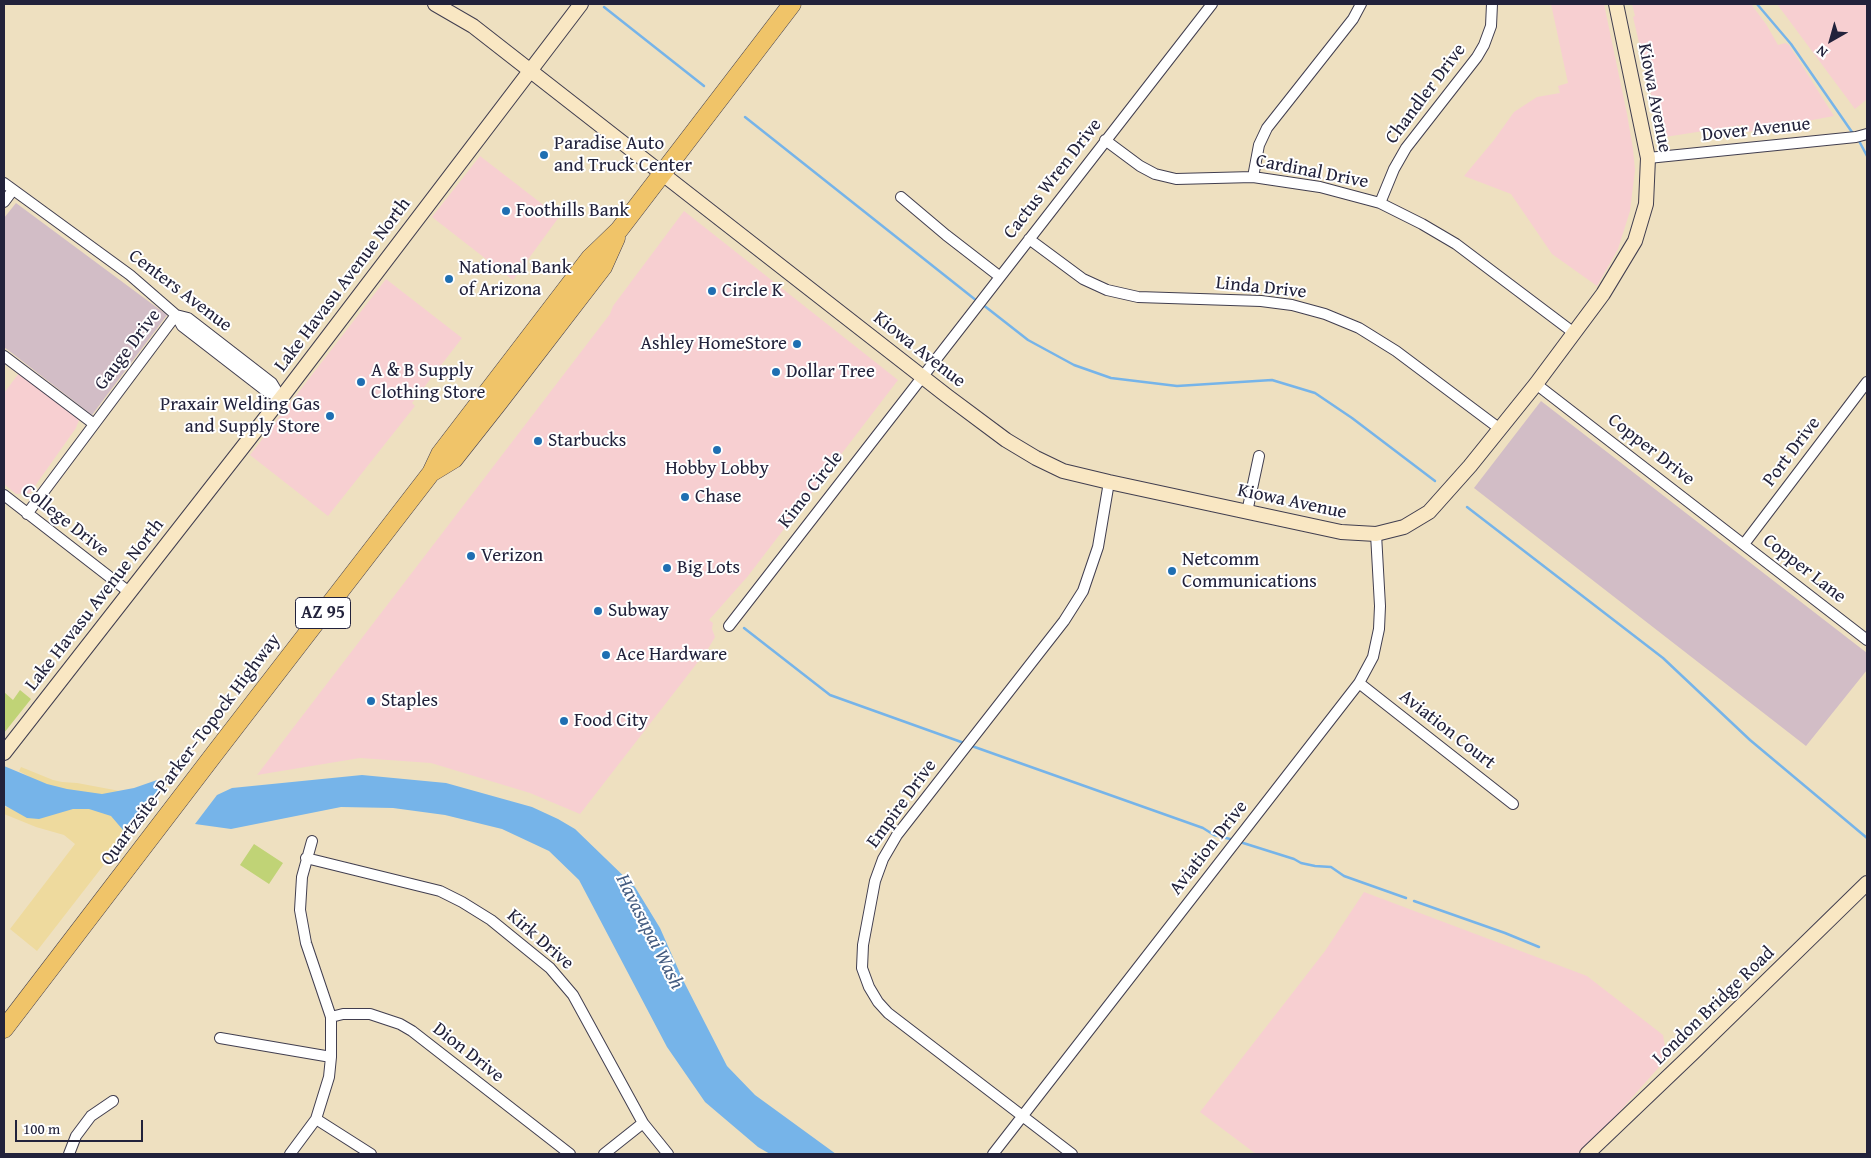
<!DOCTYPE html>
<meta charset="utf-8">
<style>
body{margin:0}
#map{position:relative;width:1871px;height:1158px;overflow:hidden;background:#eee0c0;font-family:"Gentium Book Plus",serif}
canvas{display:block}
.frame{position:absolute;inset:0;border:5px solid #22223b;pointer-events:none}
.north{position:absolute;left:1806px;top:15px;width:50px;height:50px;-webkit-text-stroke:4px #fff;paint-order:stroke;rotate:218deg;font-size:14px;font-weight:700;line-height:20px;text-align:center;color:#22223b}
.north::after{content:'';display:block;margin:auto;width:18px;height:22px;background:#22223b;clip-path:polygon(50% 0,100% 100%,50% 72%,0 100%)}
.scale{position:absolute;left:15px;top:1120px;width:128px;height:22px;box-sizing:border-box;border:2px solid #22223b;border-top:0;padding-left:6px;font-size:15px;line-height:18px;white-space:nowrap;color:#22223b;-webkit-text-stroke:4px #fff;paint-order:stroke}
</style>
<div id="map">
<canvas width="1871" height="1158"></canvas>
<div class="frame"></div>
<div class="north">N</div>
<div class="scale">100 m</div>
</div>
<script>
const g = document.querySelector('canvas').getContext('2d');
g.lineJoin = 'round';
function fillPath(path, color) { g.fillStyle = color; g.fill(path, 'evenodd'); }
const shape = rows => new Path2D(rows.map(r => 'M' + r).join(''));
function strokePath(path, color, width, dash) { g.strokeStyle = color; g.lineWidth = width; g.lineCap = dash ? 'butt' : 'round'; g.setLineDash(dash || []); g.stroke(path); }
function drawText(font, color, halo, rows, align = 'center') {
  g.font = font + ' "Gentium Book Plus",serif'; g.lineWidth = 4; g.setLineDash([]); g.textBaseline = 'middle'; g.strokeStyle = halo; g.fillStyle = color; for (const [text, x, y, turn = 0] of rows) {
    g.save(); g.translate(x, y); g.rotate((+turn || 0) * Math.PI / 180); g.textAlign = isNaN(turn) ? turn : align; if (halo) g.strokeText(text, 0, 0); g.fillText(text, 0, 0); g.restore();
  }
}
const built = shape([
 [1551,4,1604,4,1627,114,1633,149,1635,170,1630,211,1618,249,1597,286,1552,254,1511,194,1464,176,1494,140,1514,112,1537,97,1560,93,1558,86,1568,83],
 [1632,4,1751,4,1766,24,1778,45,1785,43,1789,45,1834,116,1748,132,1747,127,1742,125,1665,137,1660,133,1633,17,1635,16],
 [1777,4,1867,4,1867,99,1855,109],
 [480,156,559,217,513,280,432,217],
 [684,211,898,380,748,576,709,620,713,623,712,629,715,637,708,649,580,814,530,793,431,763,360,758,257,775,610,314,613,306],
 [386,279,462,338,412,403,415,406,328,516,250,455],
 [19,373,79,420,76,428,30,493,16,494,4,484,4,393],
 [1364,892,1587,976,1663,1035,1667,1058,1607,1126,1577,1154,1256,1154,1200,1112,1325,951]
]);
const industrial = shape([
 [16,203,167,315,92,415,4,347,4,218],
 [1541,401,1867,653,1867,670,1806,746,1474,488]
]);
const green = shape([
 [20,690,31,699,4,733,4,692,13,700],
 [254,844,283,863,269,884,240,865]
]);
const sand = shape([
 [21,767,53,780,62,782,77,783,125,792,149,789,158,795,37,951,10,929,75,844,64,835,36,827,4,814,4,807,24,810,42,784,19,771]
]);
const water = shape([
 [4,766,47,784,67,789,102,794,134,788,157,780,162,786,123,830,111,816,89,809,73,809,39,819,27,818,4,805],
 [362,775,446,783,532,807,558,819,575,829,635,887,660,928,683,980,727,1066,755,1095,836,1154,770,1154,758,1147,705,1102,667,1047,579,880,549,851,502,829,445,815,393,808,341,807,231,829,195,824,217,795,232,788]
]);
const stream = shape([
 [1757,4,1791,44,1854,135],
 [604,7,704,86],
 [745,117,977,301],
 [1858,139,1867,156],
 [982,304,1028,340,1074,365,1111,378,1177,386,1272,380,1315,393,1352,418,1435,481],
 [1467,507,1663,658,1750,740,1867,838],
 [744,628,830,695,964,743],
 [969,745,1203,828,1214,835,1234,840],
 [1240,842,1294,859,1301,863,1315,866,1331,867,1344,876,1406,898],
 [1414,901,1505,933,1539,947]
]);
const street = shape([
 [1105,140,1140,166,1155,174,1176,179,1253,177,1320,187,1380,203,1422,224,1456,244,1574,333],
 [1648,158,1856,137,1867,134],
 [1253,177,1259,145,1267,128,1353,19,1361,4],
 [4,183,130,275,176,315,188,318,272,383,281,398],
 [901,197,946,235,999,276],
 [4,202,13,190],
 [1380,203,1394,169,1406,148,1477,57,1484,45,1491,26,1492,4],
 [1029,239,1083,279,1107,290,1138,297,1261,301,1292,305,1325,314,1359,328,1396,351,1500,429],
 [176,315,182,326,266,391,281,398],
 [4,356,94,424],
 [1536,384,1867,640],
 [4,495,129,592],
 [1247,512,1259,456],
 [27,514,176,315],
 [1744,544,1867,382],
 [729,626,1212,4],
 [1359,683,1513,804],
 [306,858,440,891,462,902,491,920,550,968,573,995,643,1123,668,1154],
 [331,1017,343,1014,370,1014,400,1024,412,1031,570,1154],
 [220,1038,331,1057],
 [316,1119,371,1154],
 [69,1154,76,1136,91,1116,113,1101],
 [290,1154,316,1119,329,1077,331,1057,331,1017,306,943,300,910,302,877,312,841],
 [604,1154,643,1123],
 [993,1154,1359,683,1373,657,1379,629,1380,606,1376,534],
 [1072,1154,888,1013,878,1002,869,987,862,968,863,945,875,881,883,859,897,835,1064,621,1083,591,1098,547,1109,482]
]);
const secondary = shape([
 [435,4,473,26,947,396,1006,440,1036,458,1063,471,1109,482,1341,532,1376,534,1404,527,1429,512,1470,466,1536,384,1603,294,1635,241,1646,204,1648,158,1616,4],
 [4,753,285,393,581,4],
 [1587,1154,1696,1050,1867,883]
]);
const highway = shape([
 [431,473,454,459,499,402,603,267,616,238],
 [4,1029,215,753,431,473,440,454,590,258,619,230,792,4]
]);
const markers = [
 [544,155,5,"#1f6fb2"],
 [506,211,5,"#1f6fb2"],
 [449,279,5,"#1f6fb2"],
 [712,291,5,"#1f6fb2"],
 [797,344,5,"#1f6fb2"],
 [776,372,5,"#1f6fb2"],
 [361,382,5,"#1f6fb2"],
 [330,416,5,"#1f6fb2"],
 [538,441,5,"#1f6fb2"],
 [717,450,5,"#1f6fb2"],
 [685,497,5,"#1f6fb2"],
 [471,556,5,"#1f6fb2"],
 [667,568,5,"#1f6fb2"],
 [1172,571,5,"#1f6fb2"],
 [598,611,5,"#1f6fb2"],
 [606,655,5,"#1f6fb2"],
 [371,701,5,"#1f6fb2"],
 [564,721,5,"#1f6fb2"]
];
const shields = [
 [323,613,55]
];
const shieldNames = [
 ["AZ 95",323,613]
];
const streetNames = [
 ["Chandler Drive",1426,94,-53],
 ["Kiowa Avenue",1654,98,79],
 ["Dover Avenue",1756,130,-6],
 ["Cardinal Drive",1312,172,11],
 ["Cactus Wren Drive",1053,179,-52],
 ["Lake Havasu Avenue North",343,285,-53],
 ["Linda Drive",1261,288,6],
 ["Centers Avenue",180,291,37],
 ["Gauge Drive",128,350,-53],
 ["Kiowa Avenue",919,350,38],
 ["Copper Drive",1651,450,38],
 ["Port Drive",1792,452,-53],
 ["Kimo Circle",811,490,-52],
 ["Kiowa Avenue",1292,502,12],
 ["College Drive",65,521,38],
 ["Copper Lane",1804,569,38],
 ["Lake Havasu Avenue North",95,605,-52],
 ["Aviation Court",1447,730,38],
 ["Quartzsite–Parker–Topock Highway",191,750,-53],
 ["Empire Drive",902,804,-54],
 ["Aviation Drive",1209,848,-52],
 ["Kirk Drive",540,940,41],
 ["London Bridge Road",1714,1006,-44],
 ["Dion Drive",468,1053,38]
];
const poiNames = [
 ["Paradise Auto",554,144],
 ["and Truck Center",554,166],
 ["Foothills Bank",516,211],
 ["National Bank",459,268],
 ["of Arizona",459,290],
 ["Circle K",722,291],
 ["Ashley HomeStore",787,344,"right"],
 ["A & B Supply",371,371],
 ["Clothing Store",371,393],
 ["Dollar Tree",786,372],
 ["Praxair Welding Gas",320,405,"right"],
 ["and Supply Store",320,427,"right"],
 ["Starbucks",548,441],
 ["Hobby Lobby",717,469,"center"],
 ["Chase",695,497],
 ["Verizon",481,556],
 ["Netcomm",1182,560],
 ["Communications",1182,582],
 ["Big Lots",677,568],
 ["Subway",608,611],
 ["Ace Hardware",616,655],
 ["Staples",381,701],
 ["Food City",574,721]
];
const waterNames = [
 ["Havasupai Wash",649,932,63]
];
fillPath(built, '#f7cfd1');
fillPath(industrial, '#d2bdc6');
fillPath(green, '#c0d376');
fillPath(sand, '#eeda9e');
fillPath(water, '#76b4e9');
strokePath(stream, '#76b4e9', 2.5);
strokePath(street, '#413e4f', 12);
strokePath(secondary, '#413e4f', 16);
strokePath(highway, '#413e4f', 19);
strokePath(street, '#fff', 10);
strokePath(secondary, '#f9e7c3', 14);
strokePath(highway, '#f0c469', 18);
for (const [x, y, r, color] of markers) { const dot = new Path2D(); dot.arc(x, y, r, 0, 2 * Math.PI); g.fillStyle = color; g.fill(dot); strokePath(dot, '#fff', 2); }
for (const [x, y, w] of shields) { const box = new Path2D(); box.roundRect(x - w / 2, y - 15.5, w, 31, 4); g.fillStyle = '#fff'; g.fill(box); strokePath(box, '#22223b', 1); }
drawText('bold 18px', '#22223b', null, shieldNames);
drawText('19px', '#22223b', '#fff', streetNames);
drawText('19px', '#22223b', '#fff', poiNames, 'left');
drawText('italic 20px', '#445c81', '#fff', waterNames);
</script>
